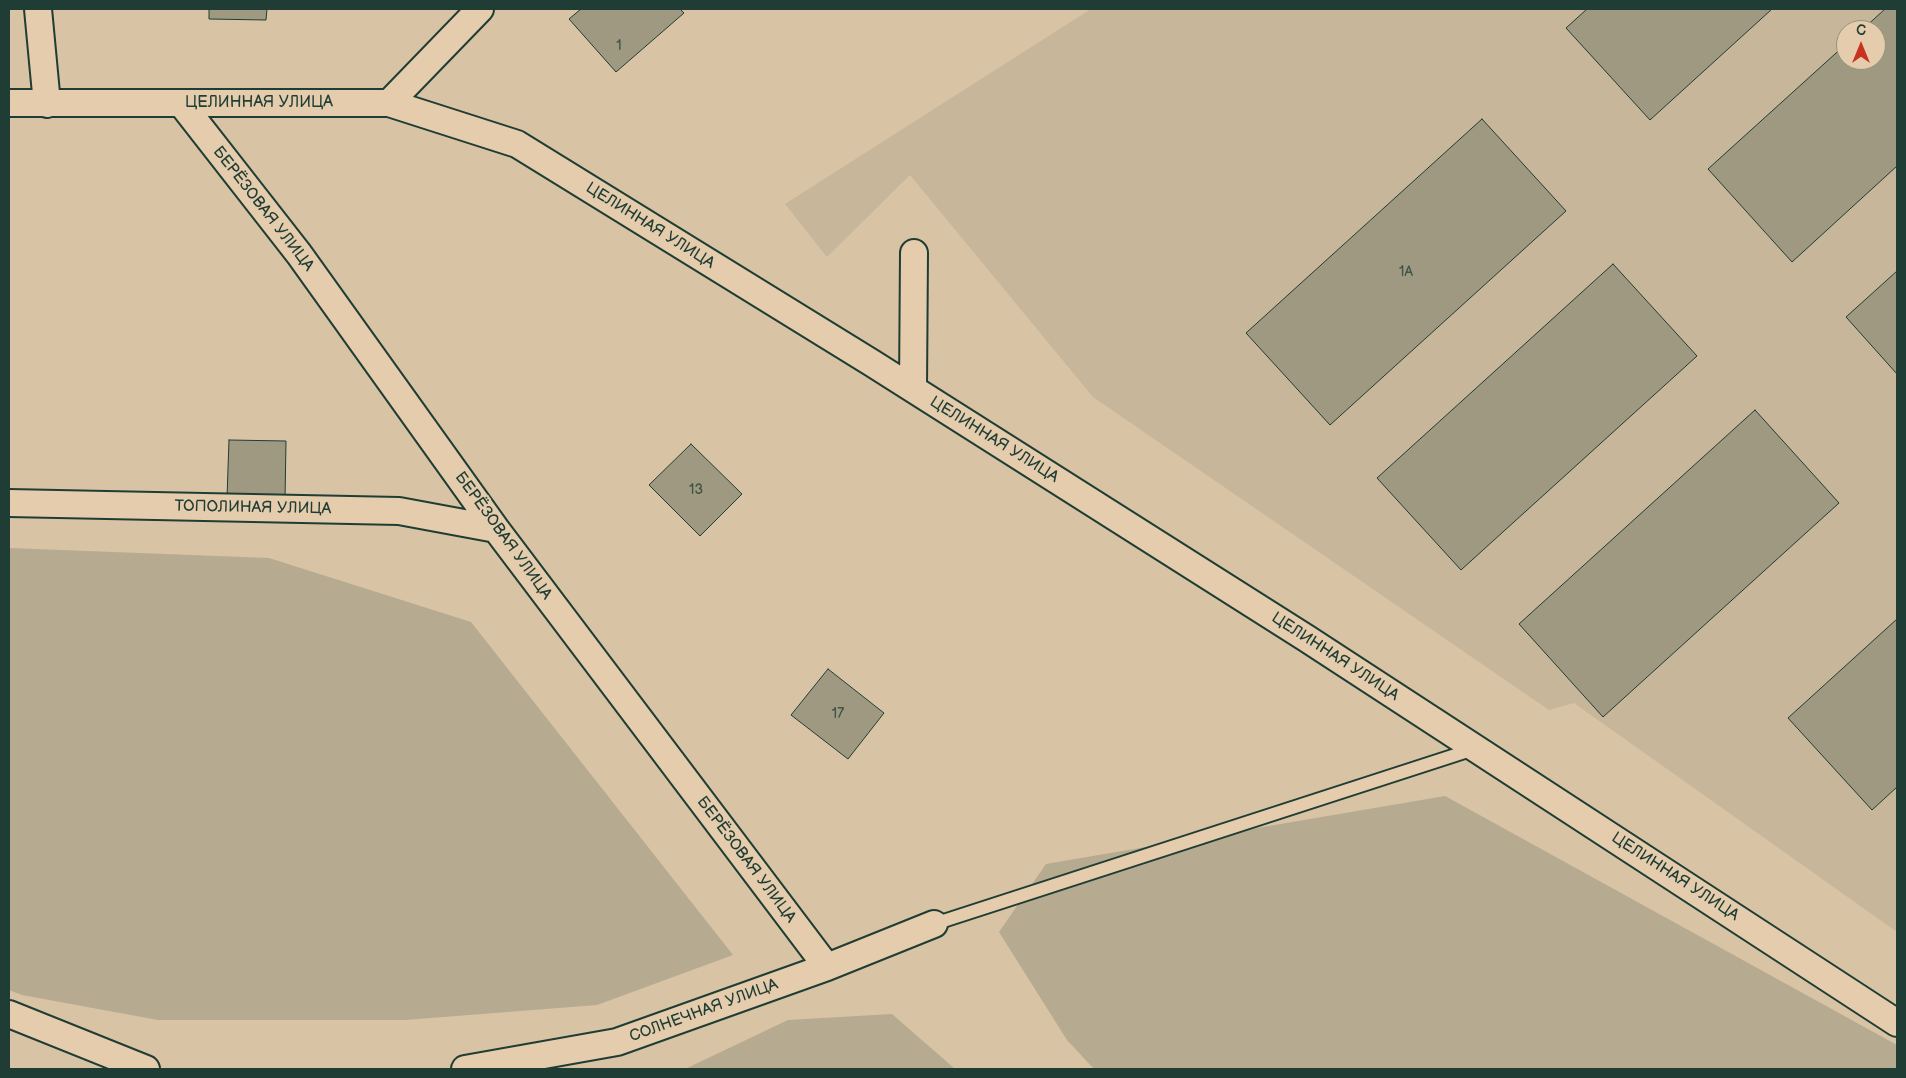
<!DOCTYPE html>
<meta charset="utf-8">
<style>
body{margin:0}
#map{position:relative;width:1906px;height:1078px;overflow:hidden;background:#d8c3a5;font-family:"Balsamiq Sans",sans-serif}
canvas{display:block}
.frame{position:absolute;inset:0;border:10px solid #1f3d34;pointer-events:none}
.north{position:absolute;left:1836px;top:20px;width:50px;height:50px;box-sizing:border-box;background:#e4ccac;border:1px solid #95937c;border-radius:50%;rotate:0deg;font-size:14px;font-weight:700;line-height:20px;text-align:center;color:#1f3d34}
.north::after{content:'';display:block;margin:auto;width:18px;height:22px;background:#c8321e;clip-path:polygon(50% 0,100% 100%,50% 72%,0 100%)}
</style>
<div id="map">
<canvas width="1906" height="1078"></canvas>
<div class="frame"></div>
<div class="north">С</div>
</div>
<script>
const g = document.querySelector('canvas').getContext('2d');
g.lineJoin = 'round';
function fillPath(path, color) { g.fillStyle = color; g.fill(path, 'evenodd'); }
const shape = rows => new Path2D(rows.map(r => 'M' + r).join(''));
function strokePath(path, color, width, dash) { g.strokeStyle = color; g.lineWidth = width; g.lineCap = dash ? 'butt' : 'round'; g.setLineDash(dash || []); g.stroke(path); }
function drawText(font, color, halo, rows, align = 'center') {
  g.font = font + ' "Balsamiq Sans",sans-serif'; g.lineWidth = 4.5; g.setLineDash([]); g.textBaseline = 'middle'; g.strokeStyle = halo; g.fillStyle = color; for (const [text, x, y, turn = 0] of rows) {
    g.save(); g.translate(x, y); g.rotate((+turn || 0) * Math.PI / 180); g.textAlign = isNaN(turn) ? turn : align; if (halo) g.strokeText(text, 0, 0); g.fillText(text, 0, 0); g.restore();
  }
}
const built = shape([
 [1091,9,1897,9,1897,932,1574,703,1549,710,1093,397,910,175,827,257,785,204],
 [1846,30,1876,30,1876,60,1846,60]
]);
const green = shape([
 [9,548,269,558,471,622,733,955,597,1005,405,1020,158,1020,22,995,9,990],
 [1445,796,1897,1045,1897,1069,1094,1069,1067,1040,999,932,1046,864],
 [892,1014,955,1069,685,1069,788,1020]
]);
const building = shape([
 [209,9,267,9,266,20,209,19,209,9],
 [581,9,680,9,684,13,616,72,569,19,581,9],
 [1587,9,1772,9,1650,120,1566,28,1587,9],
 [1885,9,1897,9,1897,166,1792,262,1708,169,1846,44,1846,60,1876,60,1876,30,1862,30,1885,9],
 [1482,119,1566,211,1330,425,1246,333,1482,119],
 [1613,264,1697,356,1461,570,1377,478,1613,264],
 [1897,271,1897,374,1846,317,1897,271],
 [1755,410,1839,503,1603,717,1519,624,1755,410],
 [229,440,286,441,285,500,227,498,229,440],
 [691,444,742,494,700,536,649,485,691,444],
 [1897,619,1897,787,1872,810,1788,718,1897,619],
 [828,669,884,713,848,759,791,715,828,669]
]);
const service = shape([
 [934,924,1474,749]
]);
const minor = shape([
 [38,9,47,104],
 [9,103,389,103,517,144,872,363,1306,638,1897,1023],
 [181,103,299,254,496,529,827,967],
 [389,103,480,9],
 [913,388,914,253],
 [9,503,399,511,496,529],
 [9,1014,146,1069],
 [465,1069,617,1042,827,967,934,924]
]);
const numberNames = [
 ["1",619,46],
 ["1А",1406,272],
 ["13",696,490],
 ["17",838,714]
];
const streetNames = [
 ["ЦЕЛИННАЯ УЛИЦА",259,103],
 ["БЕРЁЗОВАЯ УЛИЦА",263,209,52],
 ["ЦЕЛИННАЯ УЛИЦА",650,226,32],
 ["ЦЕЛИННАЯ УЛИЦА",994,440,32],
 ["ТОПОЛИНАЯ УЛИЦА",253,508,1],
 ["БЕРЁЗОВАЯ УЛИЦА",503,536,54],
 ["ЦЕЛИННАЯ УЛИЦА",1335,657,33],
 ["БЕРЁЗОВАЯ УЛИЦА",746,860,53],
 ["ЦЕЛИННАЯ УЛИЦА",1675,877,33],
 ["СОЛНЕЧНАЯ УЛИЦА",704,1011,-20]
];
fillPath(built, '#c7b69a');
fillPath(green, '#b6aa90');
fillPath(building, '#9f9981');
strokePath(building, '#1f3d34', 1);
strokePath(service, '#1f3d34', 16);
strokePath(minor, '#1f3d34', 30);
strokePath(service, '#e4ccac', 12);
strokePath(minor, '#e4ccac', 26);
drawText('14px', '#3f5447', null, numberNames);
drawText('16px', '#1f3d34', '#e4ccac', streetNames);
</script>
